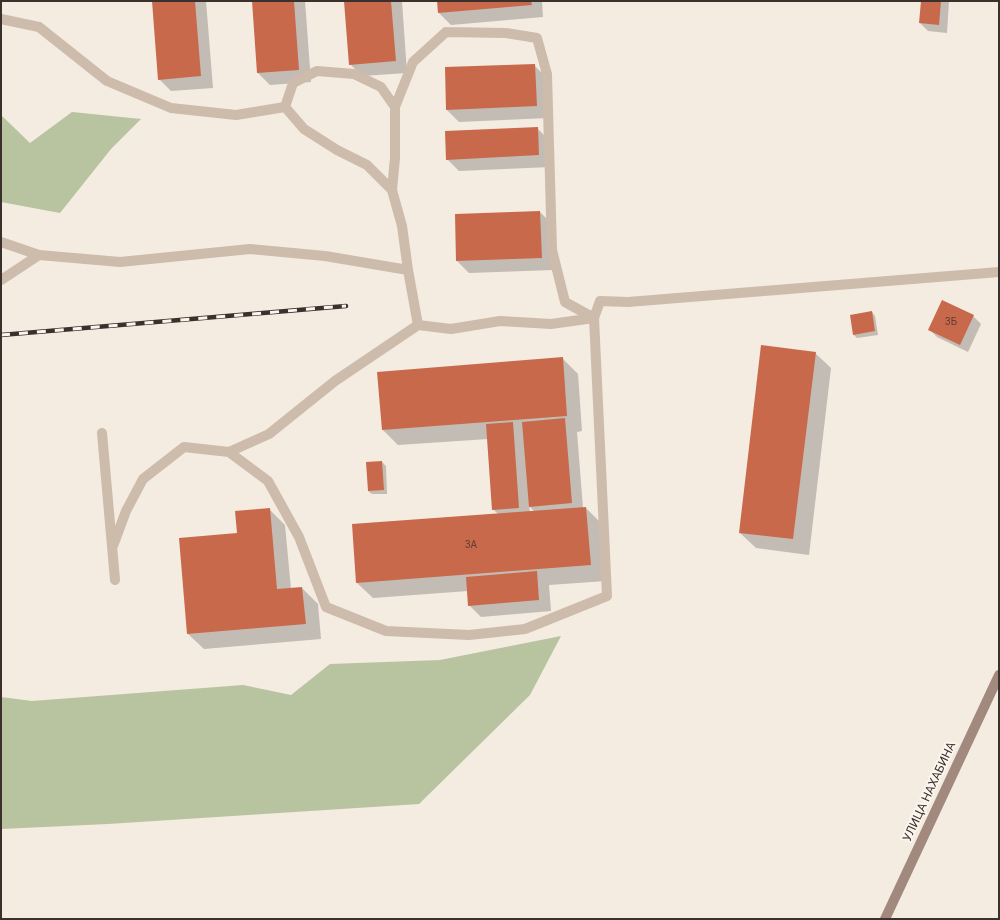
<!DOCTYPE html>
<meta charset="utf-8">
<style>
body{margin:0}
#map{position:relative;width:1000px;height:920px;overflow:hidden;background:#f4ebe1;font-family:Roboto,sans-serif}
canvas{display:block}
.frame{position:absolute;inset:0;border:2px solid #3b302b;pointer-events:none}
</style>
<div id="map">
<canvas width="1000" height="920"></canvas>
<div class="frame"></div>
</div>
<script>
const g = document.querySelector('canvas').getContext('2d');
g.lineJoin = 'round';
function fillPath(path, color) { g.fillStyle = color; g.fill(path, 'evenodd'); }
const shape = rows => new Path2D(rows.map(r => 'M' + r).join(''));
function strokePath(path, color, width, dash) { g.strokeStyle = color; g.lineWidth = width; g.lineCap = dash ? 'butt' : 'round'; g.setLineDash(dash || []); g.stroke(path); }
function drawText(font, color, halo, rows, align = 'center') {
  g.font = font + ' Roboto,sans-serif'; g.lineWidth = 4; g.setLineDash([]); g.textBaseline = 'middle'; g.strokeStyle = halo; g.fillStyle = color; for (const [text, x, y, turn = 0] of rows) {
    g.save(); g.translate(x, y); g.rotate((+turn || 0) * Math.PI / 180); g.textAlign = isNaN(turn) ? turn : align; if (halo) g.strokeText(text, 0, 0); g.fillText(text, 0, 0); g.restore();
  }
}
const green = shape([
 [72,112,141,119,111,149,60,213,1,202,1,115,30,143],
 [561,636,530,695,419,804,108,824,1,829,1,697,32,701,243,685,291,695,330,664,440,660]
]);
const shadow = shape([
 [153,1,206,1,213,88,171,91,159,79],
 [253,1,305,1,311,82,270,85,258,73],
 [345,1,402,1,407,73,362,76,350,64],
 [438,1,542,1,543,17,451,25,439,13],
 [922,1,949,1,947,33,928,31,920,23],
 [534,65,546,77,548,118,459,122,447,110],
 [537,128,549,140,550,167,459,171,447,159],
 [540,212,552,224,553,270,469,273,457,261],
 [872,312,875,316,878,335,857,338,853,334],
 [973,316,981,324,968,352,937,337,929,329],
 [815,353,831,368,809,555,756,548,740,533],
 [562,358,578,374,582,431,577,432,583,508,586,508,601,523,606,581,549,585,551,611,481,617,469,605,468,591,373,598,357,583,498,514,493,509,488,439,398,445,383,430],
 [529,506,535,512,530,512],
 [382,462,386,466,387,494,372,494,368,491],
 [269,509,285,525,291,589,302,588,318,604,321,639,204,649,188,634,238,534]
]);
const building = shape([
 [152,1,195,1,201,76,158,80],
 [252,1,294,1,299,70,257,73],
 [344,1,391,1,396,61,349,65],
 [437,1,531,1,532,5,438,13],
 [921,1,941,1,939,25,919,23],
 [535,64,537,106,446,110,445,67],
 [538,127,539,155,446,160,445,131],
 [540,211,542,258,456,261,455,214],
 [942,300,974,315,960,345,928,330],
 [872,311,875,331,853,335,850,315],
 [761,345,816,352,793,539,739,533],
 [563,357,567,416,382,430,377,372],
 [565,418,572,503,529,507,522,422],
 [513,422,519,508,492,510,486,424],
 [382,461,384,490,368,491,366,462],
 [586,507,591,565,356,583,352,524],
 [270,508,277,589,302,587,306,624,187,634,179,538,237,533,235,511],
 [537,571,539,600,468,606,466,577]
]);
const lane = shape([
 [1,19,39,27,107,81,171,108,236,115,285,107],
 [446,32,506,33,537,38,547,74,552,250,565,302,594,318,551,324,500,321,451,329,418,325,408,270,402,226,392,190,395,158,395,107,413,62,446,32],
 [392,190,367,165,337,150,304,129,285,107,293,83,317,71,354,74,381,87,395,107],
 [1,242,39,255,120,262,250,249,325,256,408,270],
 [1,280,39,255],
 [102,433,115,580],
 [229,452,269,434,335,381,418,325],
 [113,546,126,511,143,479,184,447,229,452,268,481,299,537,326,607,386,631,469,635,525,629,607,596,594,318,600,301,628,302]
]);
const street = shape([
 [628,302,999,272]
]);
const secondary = shape([
 [885,919,999,675]
]);
const rail = shape([
 [1,335,346,306]
]);
const numberNames = [
 ["3Б",951,322],
 ["3А",471,545]
];
const streetNames = [
 ["УЛИЦА НАХАБИНА",930,792,-65]
];
fillPath(green, '#b8c4a0');
fillPath(shadow, '#0003');
fillPath(building, '#c8694b');
strokePath(lane, '#cdbbac', 10);
strokePath(street, '#cdbbac', 10);
strokePath(secondary, '#a18a7d', 10);
strokePath(rail, '#3b302b', 4.5);
strokePath(rail, '#fbf5ee', 3, [9]);
drawText('10px', '#5e3e33', null, numberNames);
drawText('12px', '#3b302b', '#fbf5ee', streetNames);
</script>
